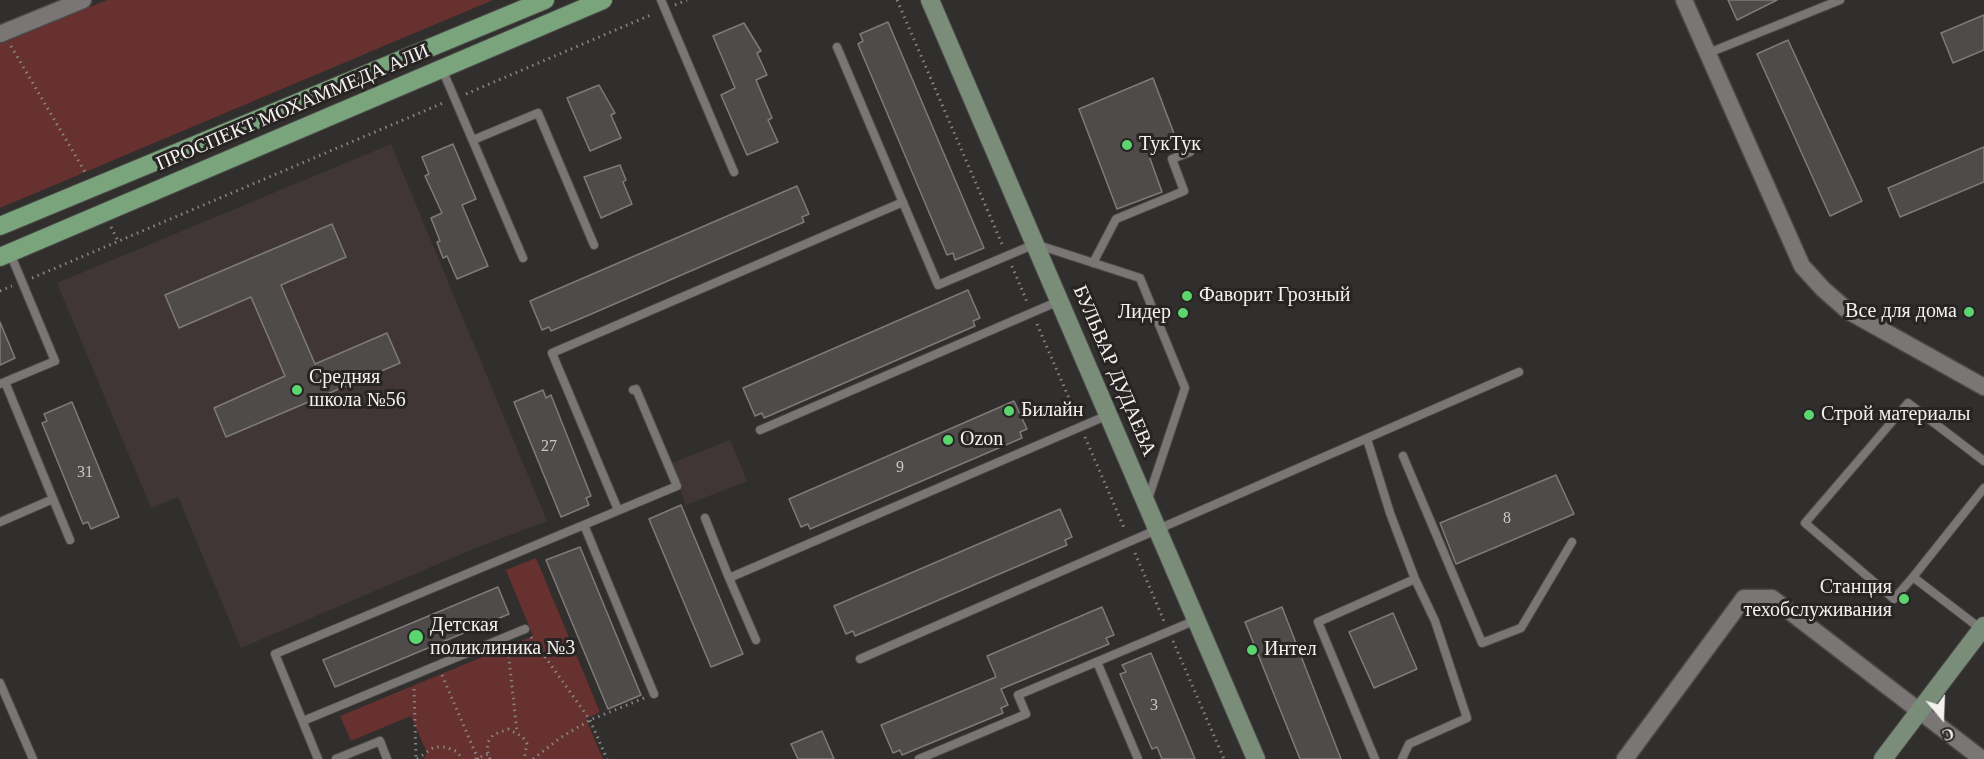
<!DOCTYPE html>
<meta charset="utf-8">
<style>
body{margin:0}
#map{position:relative;width:1984px;height:759px;overflow:hidden;background:#312e2e;font-family:Georgia,serif}
canvas{display:block}
.north{position:absolute;left:1912px;top:687px;width:60px;height:60px;-webkit-text-stroke:4px #282424;paint-order:stroke;rotate:161deg;font-size:16px;font-weight:700;line-height:24px;text-align:center;color:#f3f1f0}
.north::after{content:'';display:block;margin:auto;width:21px;height:27px;background:#f3f1f0;clip-path:polygon(50% 0,100% 100%,50% 72%,0 100%)}
</style>
<div id="map">
<canvas width="1984" height="759"></canvas>
<div class="north">С</div>
</div>
<script>
const g = document.querySelector('canvas').getContext('2d');
g.lineJoin = 'round';
function fillPath(path, color) { g.fillStyle = color; g.fill(path, 'evenodd'); }
const shape = rows => new Path2D(rows.map(r => 'M' + r).join(''));
function strokePath(path, color, width, dash) { g.strokeStyle = color; g.lineWidth = width; g.lineCap = dash ? 'butt' : 'round'; g.setLineDash(dash || []); g.stroke(path); }
function drawText(font, color, halo, rows, align = 'center') {
  g.font = font + ' Georgia,serif'; g.lineWidth = 6; g.setLineDash([]); g.textBaseline = 'middle'; g.strokeStyle = halo; g.fillStyle = color; for (const [text, x, y, turn = 0] of rows) {
    g.save(); g.translate(x, y); g.rotate((+turn || 0) * Math.PI / 180); g.textAlign = isNaN(turn) ? turn : align; if (halo) g.strokeText(text, 0, 0); g.fillText(text, 0, 0); g.restore();
  }
}
const built = shape([
 [391,144,547,521,471,550,241,648,178,497,151,508,57,283],
 [730,440,747,481,686,505,670,464]
]);
const green = shape([
 [107,0,493,0,0,208,0,44],
 [536,558,600,712,586,719,603,759,423,759,427,753,411,716,351,741,340,716,533,636,506,570]
]);
const building = shape([
 [1728,0,1777,0,1737,20,1728,0],
 [1984,15,1984,50,1953,63,1941,33,1984,15],
 [888,22,984,248,955,260,953,253,947,255,858,44,863,41,860,34,888,22],
 [744,23,761,51,757,53,767,75,756,80,772,118,768,120,778,142,747,155,721,95,735,88,713,36,744,23],
 [1788,40,1862,201,1830,216,1757,54,1788,40],
 [1153,78,1176,139,1147,150,1162,192,1117,209,1079,109,1153,78],
 [599,85,615,113,611,115,621,138,590,151,567,98,599,85],
 [453,144,476,199,462,205,488,266,457,279,447,256,443,258,437,242,440,241,431,218,442,213,425,176,429,174,422,157,453,144],
 [1984,147,1984,182,1900,217,1888,188,1984,147],
 [620,165,626,180,623,182,632,204,601,218,584,177,620,165],
 [797,186,809,214,802,217,804,222,589,315,551,331,549,327,542,330,530,301,797,186],
 [332,224,346,257,281,285,315,364,387,333,400,363,226,437,214,408,285,376,251,297,179,328,165,295,332,224],
 [968,290,980,318,973,321,975,326,764,418,762,413,755,416,743,388,968,290],
 [0,322,15,358,0,365,0,322],
 [543,390,546,398,551,395,591,496,586,498,589,505,561,517,514,402,543,390],
 [1014,401,1027,429,1020,432,1022,438,810,529,808,524,801,527,789,499,1014,401],
 [72,402,119,517,91,529,88,522,83,524,42,423,47,421,44,414,72,402],
 [1556,475,1574,514,1456,564,1440,523,1556,475],
 [681,505,743,654,711,667,649,519,681,505],
 [1060,509,1072,537,1065,540,1067,545,855,636,853,631,846,634,834,606,1060,509],
 [580,547,641,695,608,709,546,560,580,547],
 [498,587,509,614,335,687,323,660,498,587],
 [1102,607,1114,635,1106,638,1109,644,1001,689,1008,705,1001,708,1003,713,902,755,900,750,893,753,881,725,996,677,987,656,1102,607],
 [1282,607,1341,759,1300,759,1245,622,1282,607],
 [1393,613,1417,669,1374,688,1349,632,1393,613],
 [1151,653,1195,759,1162,759,1157,747,1152,749,1140,721,1120,674,1126,672,1122,665,1151,653],
 [822,731,834,759,798,759,791,744,822,731]
]);
const path = shape([
 [897,0,1002,244],
 [675,5,687,0],
 [11,46,85,172],
 [466,94,653,14],
 [111,227,118,241],
 [1012,266,1027,302],
 [32,278,443,103],
 [0,291,12,286],
 [1037,324,1077,417],
 [1085,437,1125,530],
 [1135,553,1164,621],
 [531,637,590,720,607,759],
 [1173,641,1224,759],
 [508,650,517,732],
 [442,675,478,759],
 [414,689,416,759],
 [417,759,434,747,445,747,456,751,463,759],
 [475,759,488,754],
 [490,759,487,750,488,742,493,735,508,729,523,737,527,744,524,759],
 [533,759,560,738,590,720,644,698]
]);
const lane = shape([
 [661,0,734,172],
 [837,47,938,285,1035,244,1140,278,1185,388,1148,499],
 [1706,54,1840,0],
 [442,69,523,258],
 [473,140,538,113,594,245],
 [1093,263,1116,219,1184,191,1172,159,1190,152],
 [5,382,70,540],
 [0,384,55,361,10,253],
 [760,430,1059,301],
 [1367,439,1390,513,1415,579,1435,621,1467,718,1409,744,1402,759],
 [1403,456,1482,643,1521,628,1572,542],
 [618,510,552,353,903,202],
 [705,518,729,578],
 [0,522,53,499],
 [584,525,654,694],
 [1913,577,1894,599,1805,523,1908,403,1984,461],
 [1981,629,1913,577,1984,488],
 [756,640,729,578,1108,415],
 [860,659,1519,372],
 [1097,662,1138,759],
 [0,683,33,759],
 [303,721,525,629],
 [318,759,275,654,677,486,636,389,633,390],
 [336,759,380,741,387,759],
 [919,759,1026,714,1018,695,1196,620],
 [1375,759,1318,622,1415,579]
]);
const street = shape([
 [1684,0,1802,266,1823,289,1848,311,1984,387],
 [0,34,83,0],
 [1625,759,1744,598,1772,598,1982,759]
]);
const secondary = shape([
 [930,0,1256,759],
 [1883,759,1984,626]
]);
const primary = shape([
 [0,226,545,0],
 [0,257,603,0]
]);
const markers = [
 [1127,145,6,"#5bd56e"],
 [1187,296,6,"#5bd56e"],
 [1969,312,6,"#5bd56e"],
 [1183,313,6,"#5bd56e"],
 [297,390,6,"#5bd56e"],
 [1009,411,6,"#5bd56e"],
 [1809,415,6,"#5bd56e"],
 [948,440,6,"#5bd56e"],
 [1904,599,6,"#5bd56e"],
 [416,637,8,"#5bd56e"],
 [1252,650,6,"#5bd56e"]
];
const numberNames = [
 ["27",549,447],
 ["9",900,468],
 ["31",85,473],
 ["8",1507,519],
 ["3",1154,706]
];
const streetNames = [
 ["ПРОСПЕКТ МОХАММЕДА АЛИ",293,108,-23],
 ["БУЛЬВАР ДУДАЕВА",1114,371,67]
];
const poiNames = [
 ["ТукТук",1139,145],
 ["Фаворит Грозный",1199,296],
 ["Все для дома",1957,312,"right"],
 ["Лидер",1171,313,"right"],
 ["Средняя",309,378],
 ["школа №56",309,401],
 ["Билайн",1021,411],
 ["Строй материалы",1821,415],
 ["Ozon",960,440],
 ["Станция",1892,588,"right"],
 ["техобслуживания",1892,611,"right"],
 ["Детская",430,626],
 ["поликлиника №3",430,649],
 ["Интел",1264,650]
];
fillPath(built, '#403635');
fillPath(green, '#66312e');
fillPath(building, '#4e4b4a');
strokePath(building, '#7f7b7b', 1.5);
strokePath(lane, '#4d4b4a', 10);
strokePath(street, '#4d4b4a', 19);
strokePath(secondary, '#4d4b4a', 20);
strokePath(primary, '#4d4b4a', 20);
strokePath(path, '#878584', 3, [1.5, 4.5]);
strokePath(lane, '#7a7676', 8);
strokePath(street, '#7a7676', 16);
strokePath(secondary, '#7a8d79', 18);
strokePath(primary, '#79a47c', 18);
for (const [x, y, r, color] of markers) { const dot = new Path2D(); dot.arc(x, y, r, 0, 2 * Math.PI); g.fillStyle = color; g.fill(dot); strokePath(dot, '#282424', 2); }
drawText('16px', '#cac8c6', null, numberNames);
drawText('20px', '#f3f1f0', '#282424', streetNames);
drawText('20px', '#f3f1f0', '#282424', poiNames, 'left');
</script>
